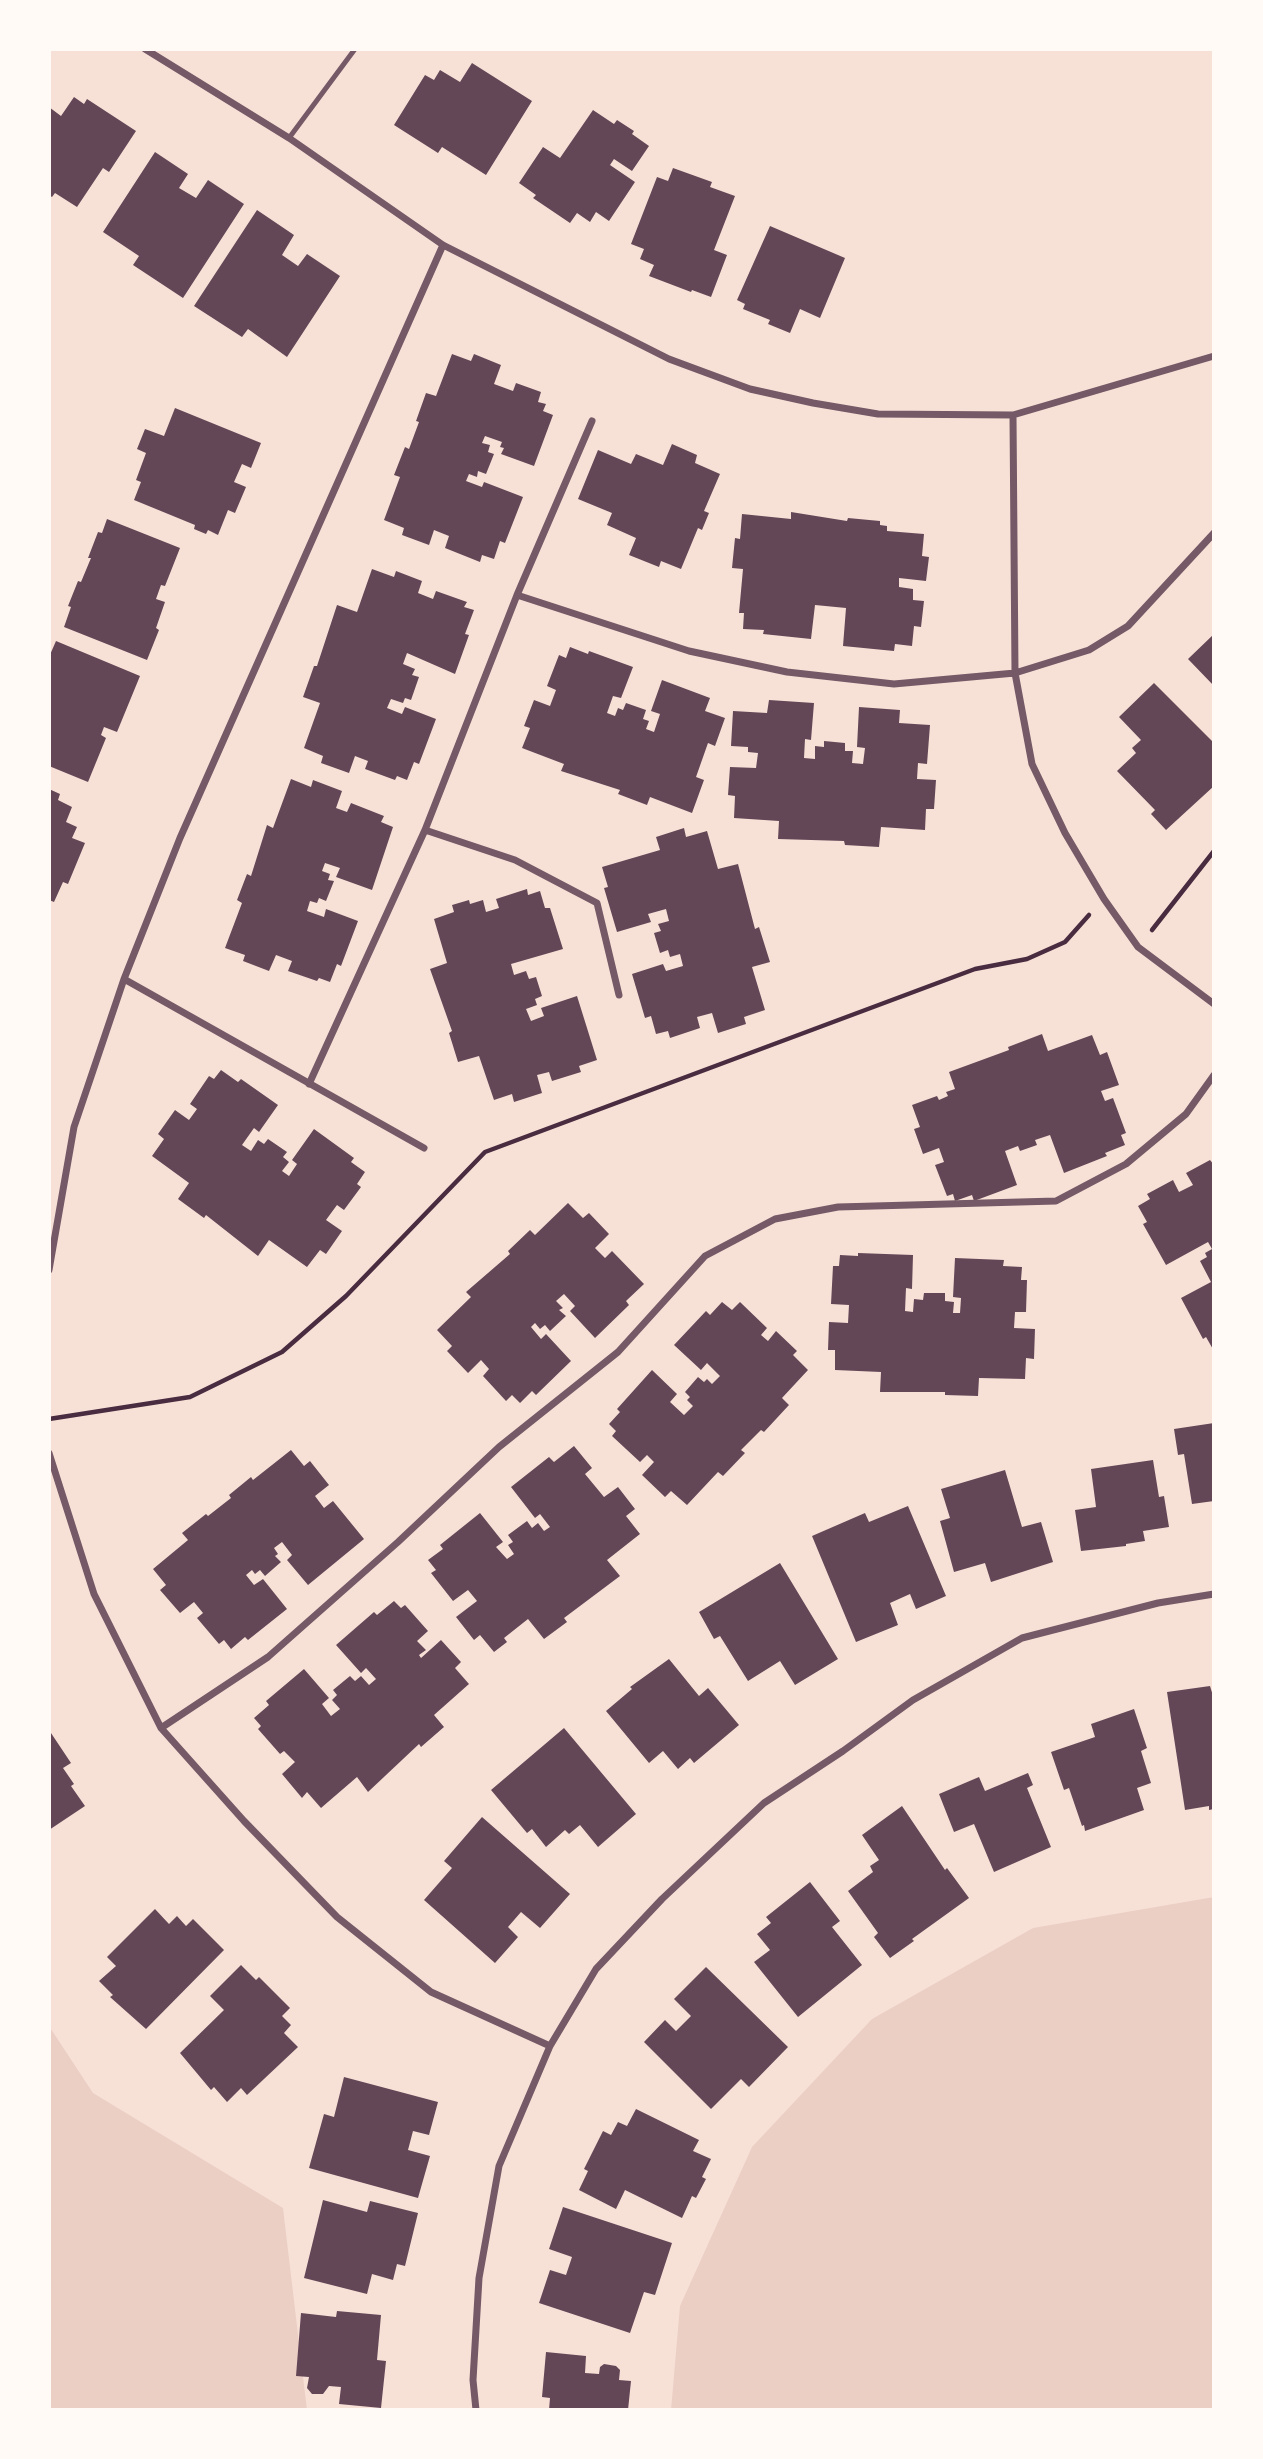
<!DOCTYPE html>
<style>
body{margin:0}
#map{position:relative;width:1263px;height:2459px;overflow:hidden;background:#f7e1d7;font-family:Overpass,sans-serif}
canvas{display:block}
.frame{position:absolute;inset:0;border:51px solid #fffaf5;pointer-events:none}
</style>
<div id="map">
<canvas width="1263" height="2459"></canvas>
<div class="frame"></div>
</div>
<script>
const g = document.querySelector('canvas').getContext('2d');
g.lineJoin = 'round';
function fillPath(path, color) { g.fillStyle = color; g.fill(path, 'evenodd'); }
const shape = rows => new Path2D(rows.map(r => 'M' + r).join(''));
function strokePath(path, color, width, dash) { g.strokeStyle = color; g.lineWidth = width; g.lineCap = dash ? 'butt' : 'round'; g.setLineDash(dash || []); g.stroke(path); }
const green = shape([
 [1214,1897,1214,2410,671,2410,680,2306,752,2147,872,2019,1033,1928],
 [49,2026,93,2093,283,2208,307,2410,49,2410]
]);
const building = shape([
 [472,63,532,101,486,175,442,147,438,153,394,125,425,75,434,80,440,70,460,82],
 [74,97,84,104,87,99,136,131,109,172,103,168,77,207,55,193,52,197,49,195,49,107,61,116],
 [593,110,614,124,617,120,634,131,632,134,649,146,632,171,614,159,610,165,635,182,609,221,596,212,590,222,577,213,570,223,533,198,536,195,519,183,543,147,560,158],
 [155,152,188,174,179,188,196,198,208,180,244,204,183,298,133,265,139,256,103,232],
 [673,168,712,182,710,187,735,196,714,250,727,255,711,297,692,290,691,292,649,276,654,265,640,259,644,249,631,244,657,177,668,181],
 [257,210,294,235,282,255,298,266,307,254,340,276,287,357,248,329,242,337,194,306],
 [770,226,845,258,820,318,800,309,790,333,768,324,770,320,743,309,745,304,737,300],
 [452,354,471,361,474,354,501,365,494,384,513,391,516,383,541,392,538,402,546,404,543,411,553,415,534,466,501,454,504,448,500,447,502,442,485,436,482,443,490,445,488,452,494,454,486,474,478,471,477,477,469,474,466,481,482,487,484,482,523,497,505,543,500,541,494,559,482,555,480,562,445,548,449,536,434,530,429,545,402,535,404,528,384,520,400,477,394,475,405,447,409,449,419,422,416,421,426,393,436,396],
 [175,408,261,443,251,468,242,464,234,482,246,487,235,513,228,510,218,535,208,530,206,534,194,529,195,525,134,500,141,482,136,480,146,453,137,449,145,429,164,436],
 [672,444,697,455,695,463,720,474,704,511,709,513,702,530,698,528,681,569,661,561,659,567,629,555,636,538,607,525,612,513,578,499,598,450,631,464,636,454,663,465],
 [791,512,847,521,848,518,880,521,880,525,887,526,887,531,924,534,922,556,929,557,926,581,899,578,899,587,913,589,913,600,924,601,921,627,914,626,912,646,895,644,894,651,843,646,846,608,815,605,811,639,763,634,764,630,743,629,744,613,739,613,743,569,732,568,735,538,740,539,742,514,791,519],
 [107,519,180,548,165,586,161,585,156,599,165,602,156,628,159,630,147,660,64,627,71,607,68,606,78,581,81,582,91,558,88,558,98,532,102,533],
 [372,569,394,577,396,571,422,581,418,593,433,599,436,591,467,602,464,607,474,610,465,634,469,635,455,674,407,653,403,664,415,669,412,675,419,677,411,700,405,698,403,703,391,699,387,708,402,714,405,707,436,719,419,764,414,762,407,780,397,776,395,780,365,769,368,761,355,756,349,773,321,763,323,756,304,748,320,703,303,697,314,666,317,666,337,605,357,612],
 [1214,634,1214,686,1188,659],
 [56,641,140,676,117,732,104,727,101,735,106,738,88,782,49,766,49,657],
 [570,647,588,654,589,651,633,667,621,698,613,696,607,713,615,716,618,708,623,710,626,703,646,710,643,719,649,721,646,729,654,732,660,714,651,711,662,680,710,698,705,711,725,718,715,746,708,743,696,777,704,780,692,813,650,797,647,805,618,794,620,790,561,771,564,764,522,748,530,728,524,726,534,700,550,706,556,690,547,686,559,655,566,658],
 [1154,683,1214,743,1214,786,1166,830,1151,814,1155,810,1117,771,1136,753,1132,748,1141,740,1119,717],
 [769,700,814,703,811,740,805,739,804,758,815,759,815,746,824,747,824,741,845,743,845,751,853,751,852,763,863,764,865,748,857,747,859,707,900,710,899,723,930,725,927,764,918,763,917,779,936,780,934,809,926,809,925,830,881,827,879,847,845,845,844,841,778,839,779,821,734,818,735,796,728,795,730,767,756,768,758,753,748,752,748,747,731,746,733,711,767,713],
 [291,779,311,787,313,780,342,791,336,808,347,812,351,803,384,816,381,822,393,827,372,890,336,877,340,868,325,863,322,871,330,874,328,880,334,881,326,901,319,898,317,903,310,901,307,911,324,917,326,909,358,921,341,966,337,964,330,982,319,978,317,981,288,971,292,961,276,955,269,971,243,961,245,955,225,948,242,903,237,900,247,874,251,876,267,825,273,828],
 [49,789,60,794,58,800,72,807,66,822,77,827,72,838,85,843,68,884,63,882,54,902,49,900],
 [684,828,686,837,707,831,718,869,738,864,755,929,759,927,770,962,752,967,765,1010,744,1017,746,1024,718,1033,712,1013,697,1017,700,1028,670,1038,668,1031,656,1034,651,1016,645,1018,632,974,663,964,666,971,683,966,680,954,670,957,668,950,660,953,654,933,661,931,658,924,669,921,666,909,648,914,651,922,617,932,604,888,608,887,602,867,660,850,656,837],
 [527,889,528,895,540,891,545,908,550,908,563,949,511,964,514,975,526,971,529,979,536,977,542,996,535,999,537,1005,526,1009,531,1021,544,1016,541,1008,577,996,597,1060,579,1066,581,1072,552,1081,549,1072,537,1075,542,1093,514,1102,512,1094,494,1100,479,1056,458,1062,449,1033,452,1031,430,969,447,963,434,919,454,912,452,905,469,900,470,904,483,900,486,912,499,908,496,899],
 [1042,1034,1048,1051,1092,1035,1100,1055,1107,1052,1119,1085,1101,1091,1105,1101,1113,1098,1126,1133,1121,1135,1125,1145,1105,1153,1107,1156,1064,1173,1050,1135,1035,1140,1037,1145,1020,1151,1018,1146,1005,1151,1017,1185,974,1201,972,1195,955,1201,953,1194,947,1196,935,1165,944,1162,939,1148,923,1154,914,1129,920,1127,912,1105,937,1096,939,1100,948,1096,946,1092,955,1089,949,1072,1009,1050,1008,1047],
 [221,1070,238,1082,241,1079,278,1105,259,1132,254,1128,242,1145,251,1151,258,1140,264,1144,268,1139,287,1152,283,1157,289,1162,282,1171,289,1176,297,1164,292,1160,314,1129,354,1158,351,1162,365,1172,357,1184,361,1187,344,1210,337,1205,326,1220,342,1231,326,1254,320,1250,307,1267,269,1240,258,1256,206,1215,204,1218,178,1199,189,1183,152,1156,164,1139,158,1134,175,1110,189,1120,197,1109,190,1104,209,1076,214,1079],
 [1210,1160,1214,1165,1214,1351,1206,1337,1203,1339,1181,1298,1211,1282,1200,1261,1207,1257,1205,1253,1212,1249,1208,1242,1166,1265,1143,1224,1147,1222,1138,1206,1150,1199,1147,1194,1173,1180,1179,1192,1193,1185,1186,1173],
 [568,1203,583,1218,589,1213,609,1234,595,1248,605,1258,612,1251,644,1284,626,1301,629,1305,595,1338,570,1311,575,1306,564,1294,556,1301,563,1308,559,1310,566,1316,550,1331,545,1325,540,1329,535,1323,531,1327,541,1339,546,1334,571,1361,536,1395,532,1391,520,1403,512,1395,506,1401,483,1376,489,1369,481,1360,468,1373,447,1351,452,1346,437,1330,471,1297,466,1292,510,1254,508,1251,530,1230,535,1235],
 [858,1253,913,1255,912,1289,906,1288,905,1311,913,1312,914,1299,923,1300,924,1293,945,1293,945,1301,954,1302,953,1313,960,1313,961,1298,953,1297,955,1258,1004,1260,1003,1266,1022,1267,1021,1280,1027,1280,1026,1312,1015,1312,1014,1328,1035,1329,1034,1359,1026,1358,1025,1379,979,1378,978,1396,945,1395,945,1392,880,1392,881,1372,835,1370,835,1350,828,1350,829,1322,848,1323,849,1305,831,1304,833,1266,839,1266,840,1255,858,1256],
 [722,1302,732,1310,740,1302,767,1328,761,1335,768,1341,776,1331,797,1351,793,1355,808,1370,782,1398,789,1405,764,1432,761,1430,741,1450,745,1453,723,1476,718,1472,687,1505,671,1491,665,1497,642,1475,654,1462,647,1455,640,1462,612,1436,616,1431,609,1424,620,1412,617,1409,652,1370,677,1394,670,1402,684,1415,693,1406,687,1400,690,1397,685,1392,698,1377,704,1382,707,1379,712,1384,720,1376,707,1363,701,1370,674,1345,706,1311,710,1315],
 [1214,1423,1214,1501,1192,1504,1184,1454,1178,1455,1174,1429],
 [574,1446,592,1468,585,1474,604,1497,618,1487,635,1509,626,1516,640,1534,607,1560,620,1576,564,1618,567,1622,544,1639,528,1619,504,1638,507,1642,494,1652,480,1635,474,1640,456,1617,477,1601,468,1590,453,1601,431,1573,436,1570,428,1560,443,1549,440,1545,480,1513,503,1542,496,1547,507,1559,514,1554,508,1545,513,1542,508,1535,527,1521,532,1528,538,1523,544,1531,550,1527,540,1514,535,1518,511,1487,549,1457,554,1462],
 [291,1450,304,1466,310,1461,329,1485,315,1496,324,1508,333,1501,364,1539,308,1585,287,1560,292,1555,282,1542,274,1548,278,1554,275,1556,281,1562,265,1576,260,1570,255,1574,252,1570,246,1575,254,1585,263,1579,287,1609,248,1640,245,1637,231,1649,224,1640,219,1644,197,1618,203,1613,194,1602,180,1613,160,1590,166,1585,153,1569,188,1540,182,1533,206,1514,208,1516,231,1498,229,1495,251,1477,253,1480],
 [1153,1460,1159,1497,1164,1496,1169,1527,1143,1531,1145,1541,1126,1544,1126,1546,1081,1551,1075,1510,1096,1507,1091,1469],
 [1005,1470,1022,1527,1041,1522,1053,1562,991,1582,985,1563,954,1572,940,1521,950,1518,941,1489],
 [908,1506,946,1596,916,1609,910,1594,890,1603,898,1625,856,1642,812,1536,865,1513,869,1522],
 [780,1563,838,1659,795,1685,780,1661,748,1681,720,1636,714,1639,699,1612],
 [394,1601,401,1608,405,1605,428,1631,417,1641,426,1650,419,1655,421,1658,441,1640,461,1662,455,1668,469,1684,434,1715,444,1727,421,1747,419,1744,368,1792,357,1777,321,1808,307,1792,302,1798,282,1774,295,1762,284,1751,280,1754,258,1729,261,1726,254,1718,269,1705,266,1701,304,1669,329,1698,322,1704,331,1716,340,1709,332,1700,337,1695,333,1690,350,1676,355,1681,361,1676,369,1685,376,1679,366,1668,361,1673,336,1645,374,1612,377,1615],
 [669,1659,699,1696,708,1688,739,1725,694,1763,690,1758,678,1769,663,1751,649,1763,606,1711,632,1689,630,1687],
 [1210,1686,1214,1699,1214,1809,1209,1810,1209,1806,1185,1810,1167,1692],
 [1134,1709,1147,1748,1141,1751,1151,1783,1137,1788,1144,1810,1085,1831,1084,1825,1082,1826,1069,1788,1064,1790,1051,1752,1095,1737,1091,1724],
 [564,1728,636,1814,598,1847,580,1825,569,1834,565,1830,546,1847,532,1829,527,1833,491,1790],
 [49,1730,71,1763,63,1768,74,1784,71,1786,85,1806,49,1830],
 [1028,1773,1033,1785,1027,1788,1051,1847,994,1872,974,1824,954,1832,939,1794,979,1777,985,1791],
 [902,1806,945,1870,947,1868,969,1898,912,1939,914,1941,890,1958,874,1937,878,1933,848,1891,873,1872,870,1866,879,1860,862,1835],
 [482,1817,570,1894,540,1928,521,1912,508,1927,518,1937,495,1963,424,1900,452,1868,444,1861],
 [810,1882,840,1921,832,1927,862,1965,798,2017,754,1962,770,1950,757,1934,771,1923,766,1917],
 [155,1909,169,1924,177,1916,186,1926,193,1919,224,1950,146,2029,110,1997,113,1995,99,1981,116,1966,107,1957],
 [241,1965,256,1980,259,1977,290,2008,282,2016,291,2025,284,2033,298,2047,247,2095,241,2088,227,2102,214,2087,211,2090,180,2053,224,2010,210,1996],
 [706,1967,788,2047,749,2087,741,2079,711,2109,644,2042,665,2020,676,2031,691,2016,674,1999],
 [344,2077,438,2102,429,2135,413,2131,408,2150,430,2156,418,2198,309,2168,324,2114,334,2117],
 [636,2109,699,2140,693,2151,711,2159,702,2177,706,2179,696,2198,692,2196,682,2218,625,2190,616,2209,579,2190,588,2171,584,2169,603,2131,611,2135,618,2122,627,2126],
 [323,2200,367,2212,370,2201,418,2213,405,2266,397,2264,393,2280,372,2274,367,2294,304,2278],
 [563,2207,672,2243,655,2295,644,2292,630,2333,539,2303,550,2270,566,2275,572,2257,549,2249],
 [337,2311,381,2315,377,2360,386,2361,381,2408,339,2404,341,2387,329,2386,323,2394,312,2394,307,2388,309,2377,296,2376,301,2313,336,2317],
 [546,2352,586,2356,585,2373,599,2374,600,2367,604,2364,616,2366,620,2370,619,2380,631,2381,628,2410,549,2410,550,2398,542,2397]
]);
const path = shape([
 [1152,930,1214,851],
 [49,1419,190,1397,282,1352,346,1296,485,1152,975,969,1027,959,1065,942,1089,915]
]);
const service = shape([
 [289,138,355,49]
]);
const minor = shape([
 [145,49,289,138,443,245,669,359,750,389,813,403,878,414,1013,415,1214,356],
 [1013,415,1015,673,1032,764,1065,833,1104,899,1138,947,1214,1004],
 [517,595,592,421],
 [425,830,515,860,597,903,619,995],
 [124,979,424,1148],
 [309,1084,425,830,517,595,689,651,787,672,894,684,1015,673,1089,650,1128,626,1214,533],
 [49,1270,74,1127,124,979,180,838,443,245],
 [49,1453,94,1594,161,1728,244,1821,337,1917,431,1992,550,2046],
 [161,1728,268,1657,398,1542,499,1447,618,1352,705,1256,775,1219,838,1207,1056,1201,1126,1164,1186,1114,1214,1075],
 [476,2410,473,2380,479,2278,499,2166,550,2046,596,1969,662,1899,764,1803,843,1751,913,1700,1022,1638,1158,1603,1214,1594]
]);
fillPath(green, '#ebcfc5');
fillPath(building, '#644757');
strokePath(path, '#4a2c40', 4.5);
strokePath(service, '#755966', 5);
strokePath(minor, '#755966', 7);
</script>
